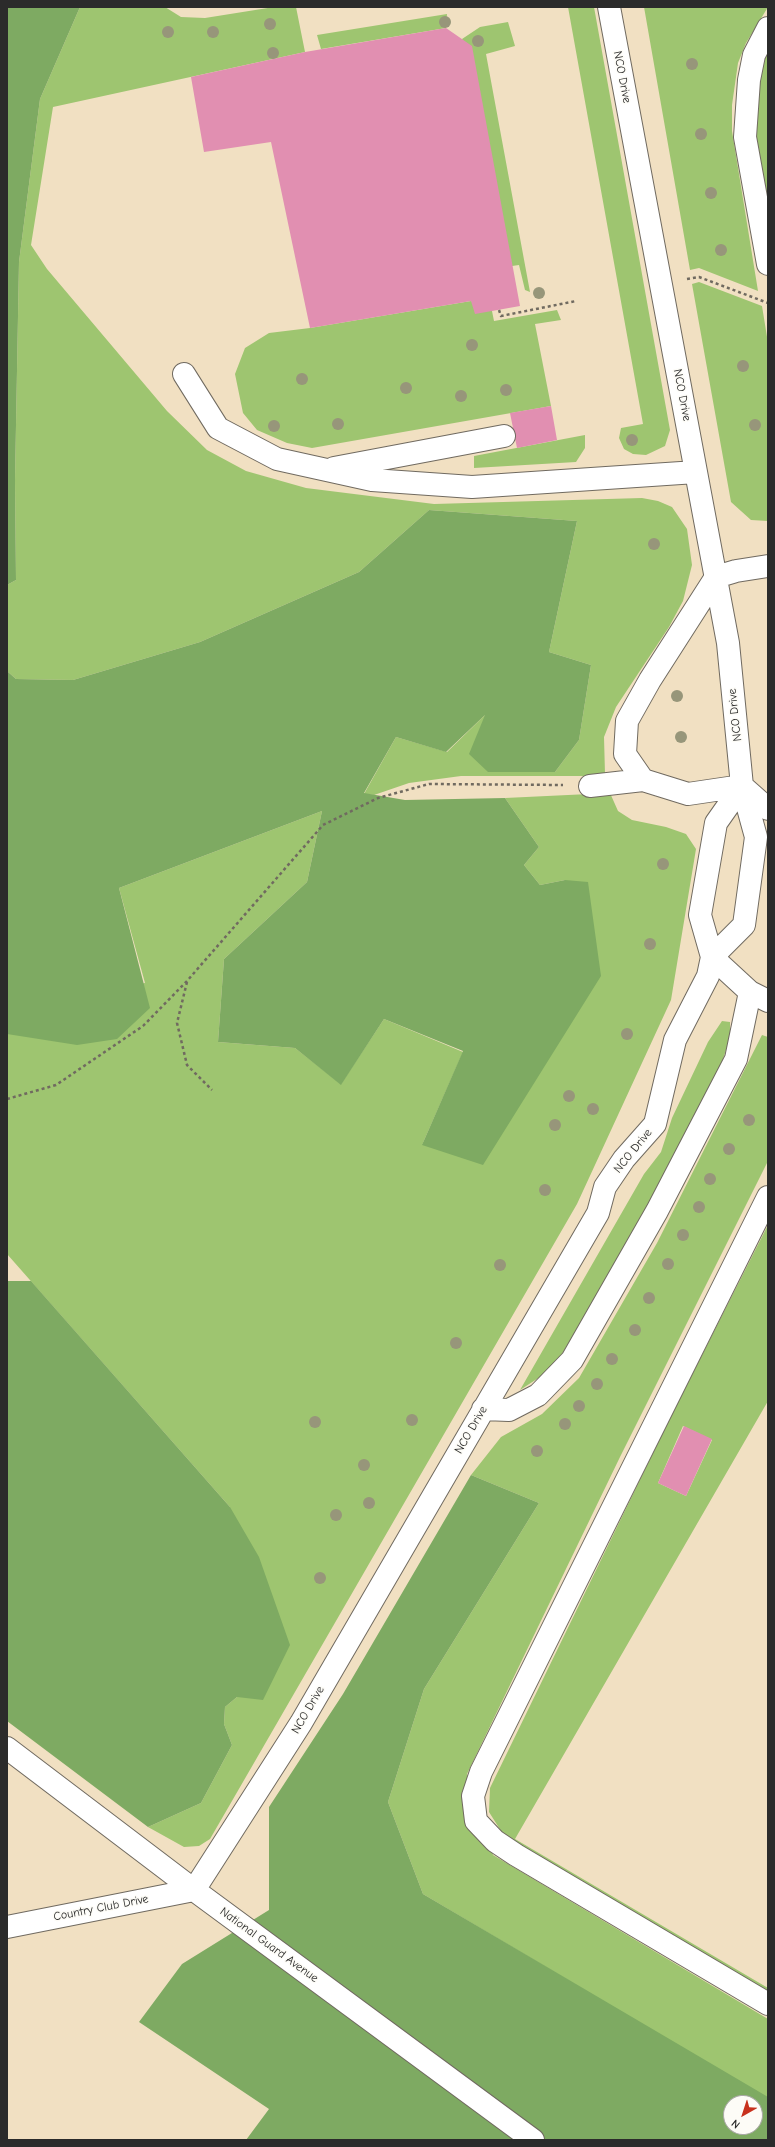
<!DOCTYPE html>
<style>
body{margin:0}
#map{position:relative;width:775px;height:2147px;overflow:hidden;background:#f1e0c2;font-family:"Comic Neue",sans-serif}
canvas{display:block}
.frame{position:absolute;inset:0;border:8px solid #2b2b2b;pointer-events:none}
.north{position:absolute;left:723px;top:2095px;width:40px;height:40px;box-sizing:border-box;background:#fdfcf7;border:1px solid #a9a8a5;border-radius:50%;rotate:219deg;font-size:11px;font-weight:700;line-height:16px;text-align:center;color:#2b2b2b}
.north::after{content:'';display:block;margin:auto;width:14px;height:18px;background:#c8321e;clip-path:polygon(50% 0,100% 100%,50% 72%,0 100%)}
</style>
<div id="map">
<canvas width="775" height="2147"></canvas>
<div class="frame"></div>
<div class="north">N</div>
</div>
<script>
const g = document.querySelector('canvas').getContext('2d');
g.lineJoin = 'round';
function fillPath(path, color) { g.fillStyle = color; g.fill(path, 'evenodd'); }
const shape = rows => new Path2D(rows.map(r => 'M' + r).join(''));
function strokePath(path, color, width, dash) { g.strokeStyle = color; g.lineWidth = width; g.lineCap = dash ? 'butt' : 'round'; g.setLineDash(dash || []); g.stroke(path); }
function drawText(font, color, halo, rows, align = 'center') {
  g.font = font + ' "Comic Neue",sans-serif'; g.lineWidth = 3; g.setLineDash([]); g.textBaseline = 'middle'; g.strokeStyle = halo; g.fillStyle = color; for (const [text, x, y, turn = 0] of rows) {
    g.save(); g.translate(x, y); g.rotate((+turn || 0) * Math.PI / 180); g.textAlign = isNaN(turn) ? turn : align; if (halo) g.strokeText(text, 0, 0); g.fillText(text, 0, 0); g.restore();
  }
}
const green = shape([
 [80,7,165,7,181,17,205,18,274,7,296,7,305,52,53,107,31,245,47,269,167,411,207,450,246,471,306,488,434,504,642,498,658,501,672,507,687,529,692,565,683,601,669,627,616,707,604,737,605,774,590,776,461,776,409,783,374,795,364,794,396,737,447,752,486,714,488,772,555,772,579,740,591,665,549,652,577,521,429,510,359,572,200,642,73,680,16,679,7,671,7,585,16,580,15,480,19,262,40,99],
 [568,7,594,7,670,430,665,446,646,455,633,454,624,449,619,438,621,428,643,424],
 [644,7,768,7,746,43,738,63,732,105,732,131,758,291,699,268,690,270],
 [447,14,446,28,321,49,317,35],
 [508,22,515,46,486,54,530,292,525,290,519,265,512,266,462,39,480,27],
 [768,50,768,222,754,121,763,59],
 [699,282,762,306,768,343,768,521,751,520,731,502,692,284],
 [471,301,492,311,494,321,557,310,561,320,535,324,551,406,312,448,287,443,257,430,243,413,235,374,245,348,269,333,310,328],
 [585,435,585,448,576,462,474,468,474,456],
 [610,793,618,811,632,820,666,827,686,834,696,849,671,1000,577,1204,210,1839,199,1846,184,1847,148,1827,201,1803,232,1745,224,1724,225,1707,237,1697,230,1507,7,1254,7,1004,145,983,119,888,322,811,307,882,224,959,218,1042,295,1048,341,1084,384,1019,463,1052,422,1145,565,880,540,885,524,865,539,847,505,798],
 [722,1021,730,1022,730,1038,720,1068,674,1158,600,1292,560,1357,543,1375,520,1390,644,1174,661,1152,672,1118,708,1042],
 [762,1035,768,1037,768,1161,620,1457,467,1774,493,1855,768,2019,768,2099,423,1894,388,1802,424,1689,539,1503,471,1475,501,1437,542,1414,579,1378,657,1243],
 [768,1225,768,1401,515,1839,768,1988,768,1994,526,1853,501,1831,489,1812,490,1788,671,1416],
 [683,1426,712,1440,686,1496,658,1483]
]);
const forest = shape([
 [7,7,80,7,40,99,19,262,15,480,16,580,7,585],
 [429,510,577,521,549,652,591,665,579,740,555,772,488,772,469,754,485,715,446,752,396,737,364,793,405,800,505,798,539,847,524,865,540,885,565,880,588,882,601,976,483,1165,422,1145,463,1051,384,1019,341,1085,295,1048,218,1042,224,959,307,882,322,811,119,888,150,1008,117,1039,77,1045,7,1034,7,671,16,679,73,680,200,642,359,572],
 [7,1281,31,1281,230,1507,259,1557,290,1645,263,1700,237,1697,225,1707,224,1724,232,1745,201,1803,148,1827,7,1721],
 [471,1475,539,1503,424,1689,388,1802,423,1894,768,2097,768,2140,246,2140,269,2109,139,2022,182,1964,269,1910,269,1807,343,1694],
 [731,2103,755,2103,755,2127,731,2127]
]);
const building = shape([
 [446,28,472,46,520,306,475,314,471,301,310,328,271,142,204,152,191,77,305,52],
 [551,406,557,440,517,448,510,413],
 [684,1426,712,1439,686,1496,658,1483]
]);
const path = shape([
 [687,279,699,277,768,303],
 [499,310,501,316,576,301],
 [187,982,177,1023,187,1065,212,1090],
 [7,1099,56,1085,143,1026,187,981,323,825,378,798,429,784,563,785]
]);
const minor = shape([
 [609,7,728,643,742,786,756,837,744,925,712,957],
 [768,28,754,55,749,80,745,137,768,264],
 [184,374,218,428,277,459,372,480,472,487,696,472],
 [334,468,504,436],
 [590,786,643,780],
 [742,786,688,794,643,780,625,754,627,721,650,680,716,577,736,571,768,566],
 [742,786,768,809],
 [712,957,750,992,768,1001],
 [768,1197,481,1772,473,1796,476,1821,495,1841,516,1855,768,2004],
 [483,1409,509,1410,538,1395,572,1360,657,1211,736,1059,750,992],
 [7,1748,194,1890,533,2140],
 [194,1890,301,1723,598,1213,605,1187,624,1159,655,1124,675,1040,708,976,712,957,700,915,716,823,742,786],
 [7,1927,194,1890]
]);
const trees = [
 [445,22],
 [270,24],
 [168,32],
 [213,32],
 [478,41],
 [273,53],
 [692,64],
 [701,134],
 [711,193],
 [721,250],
 [539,293],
 [472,345],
 [743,366],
 [302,379],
 [406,388],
 [506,390],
 [461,396],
 [338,424],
 [755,425],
 [274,426],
 [632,440],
 [654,544],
 [677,696],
 [681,737],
 [663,864],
 [650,944],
 [627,1034],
 [569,1096],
 [593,1109],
 [749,1120],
 [555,1125],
 [729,1149],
 [710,1179],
 [545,1190],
 [699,1207],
 [683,1235],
 [668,1264],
 [500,1265],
 [649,1298],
 [635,1330],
 [456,1343],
 [612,1359],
 [597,1384],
 [579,1406],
 [412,1420],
 [315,1422],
 [565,1424],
 [537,1451],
 [364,1465],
 [369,1503],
 [336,1515],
 [320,1578]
];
const streetNames = [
 ["NCO Drive",622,77,79],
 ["NCO Drive",682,395,79],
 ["NCO Drive",735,715,-96],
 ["NCO Drive",633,1151,-51],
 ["NCO Drive",471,1430,-60],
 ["NCO Drive",308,1710,-60],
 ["Country Club Drive",101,1908,-11],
 ["National Guard Avenue",269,1945,36]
];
fillPath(green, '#9ec570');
fillPath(forest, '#7eaa62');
fillPath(building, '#e18fb1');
strokePath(minor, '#706a60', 24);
strokePath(path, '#706a60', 2.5, [3, 3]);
strokePath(minor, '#fff', 22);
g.fillStyle = '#97967a';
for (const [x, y] of trees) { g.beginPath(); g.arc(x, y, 6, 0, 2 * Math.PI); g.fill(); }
drawText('12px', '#2b2b2b', '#fdfcf7', streetNames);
</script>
